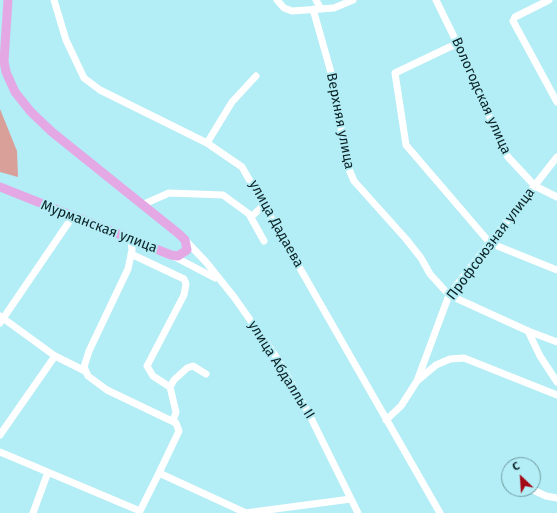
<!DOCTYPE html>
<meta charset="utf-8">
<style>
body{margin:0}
#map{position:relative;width:557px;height:513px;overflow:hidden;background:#b3edf5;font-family:"Fira Sans",sans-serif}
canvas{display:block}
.north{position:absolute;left:501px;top:457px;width:40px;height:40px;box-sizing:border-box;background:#b3edf5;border:1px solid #709ca2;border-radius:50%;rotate:335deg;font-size:11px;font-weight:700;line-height:16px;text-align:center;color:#0b2326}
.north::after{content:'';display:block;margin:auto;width:14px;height:18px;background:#a30915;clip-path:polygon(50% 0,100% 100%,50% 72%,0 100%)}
</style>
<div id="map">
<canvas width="557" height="513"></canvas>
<div class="north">С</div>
</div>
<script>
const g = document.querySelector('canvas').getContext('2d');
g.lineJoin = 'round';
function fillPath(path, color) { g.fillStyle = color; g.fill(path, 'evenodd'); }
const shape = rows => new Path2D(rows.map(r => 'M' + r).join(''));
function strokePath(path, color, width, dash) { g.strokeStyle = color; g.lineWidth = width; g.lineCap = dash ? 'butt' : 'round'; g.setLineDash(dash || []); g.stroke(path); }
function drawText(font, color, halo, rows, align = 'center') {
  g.font = font + ' "Fira Sans",sans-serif'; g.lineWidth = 4; g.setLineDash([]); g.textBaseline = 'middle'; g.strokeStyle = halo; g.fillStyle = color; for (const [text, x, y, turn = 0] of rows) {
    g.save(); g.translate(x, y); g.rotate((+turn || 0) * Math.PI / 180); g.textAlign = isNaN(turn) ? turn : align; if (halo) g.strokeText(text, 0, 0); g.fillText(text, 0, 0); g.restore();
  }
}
const green = shape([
 [0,109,17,151,18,177,0,172]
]);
const minor = shape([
 [54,0,66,40,84,78,100,90,207,143,242,167,440,513],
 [277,0,284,8,292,11,334,8,353,0],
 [316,0,321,9],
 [436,0,478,86,496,135,508,157,535,186,557,197],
 [549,0,515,17,513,21,557,102],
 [313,9,332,76,348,167,354,181,406,239,421,258,430,274,449,295,528,331,557,342],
 [458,43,395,73,406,145,490,243,557,270],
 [207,143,232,102,256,76],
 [144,204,169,193,223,195,249,214,264,241],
 [251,217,265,204],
 [131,239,132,250,128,269,89,351,84,367,88,376,107,390,176,423,179,431,159,473],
 [185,240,206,262,234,297,277,358,309,414,358,513],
 [131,254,184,279,186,284,184,295,147,366,153,376,170,387],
 [173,256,215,278],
 [0,316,55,356,85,371],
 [0,323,73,216],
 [528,331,540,356,557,382],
 [417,381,436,365,450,359,464,358,557,395],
 [386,420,401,406,417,381,449,295,557,157],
 [173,421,176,412,170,387,174,380,187,368,193,366,206,374],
 [0,435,55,356],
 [0,452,140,511,159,473,246,513],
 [531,489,546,496,557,498],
 [33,513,48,472],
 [245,513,351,499]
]);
const major = shape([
 [0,187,171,255,178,256,187,250,185,240,179,234,52,132,31,112,15,92,6,72,4,61,8,0]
]);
const streetNames = [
 ["Вологодская улица",481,96,66],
 ["Верхняя улица",340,121,79],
 ["улица Дадаева",276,224,61],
 ["Мурманская улица",99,227,21],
 ["Профсоюзная улица",491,244,-53],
 ["улица Абдаллы II",281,370,58]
];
fillPath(green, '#d8a099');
strokePath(minor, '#fff', 7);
strokePath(major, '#e4a8e5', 9);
drawText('14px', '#0b2326', '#b3edf5', streetNames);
</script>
